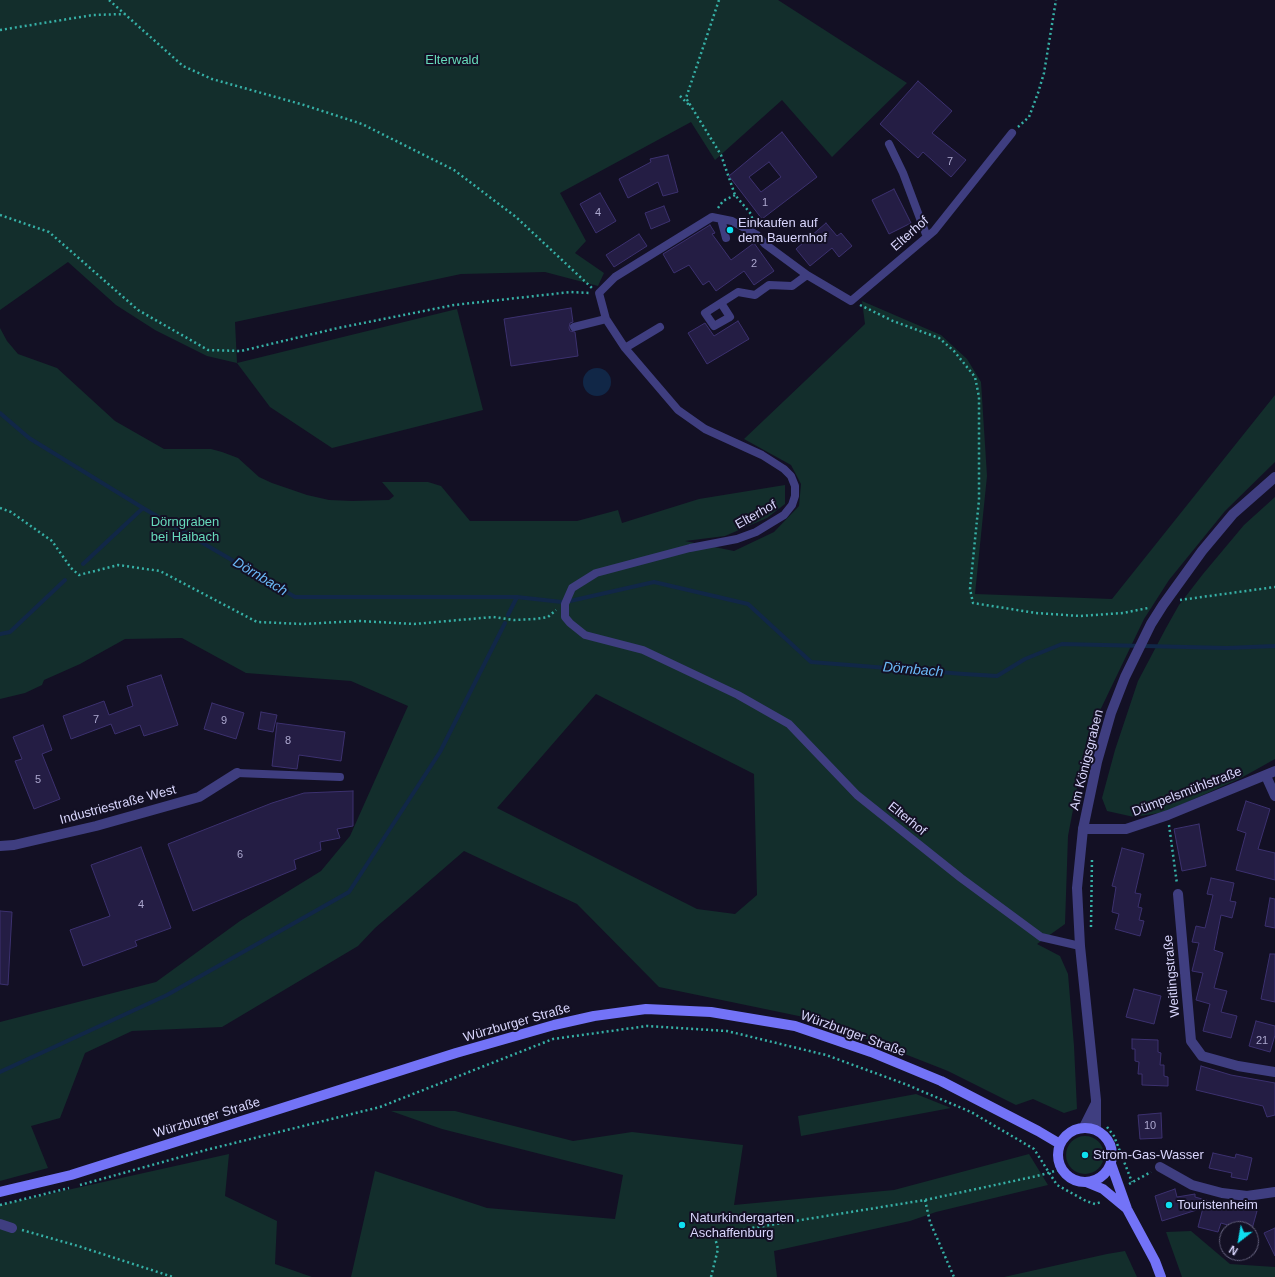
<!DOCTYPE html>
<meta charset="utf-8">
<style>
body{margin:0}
#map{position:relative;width:1275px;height:1277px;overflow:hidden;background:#131024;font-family:Arial,sans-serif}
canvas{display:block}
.north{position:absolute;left:1219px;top:1221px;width:40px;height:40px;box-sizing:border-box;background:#131024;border:1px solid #625f7b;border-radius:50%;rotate:211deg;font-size:11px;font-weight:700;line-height:16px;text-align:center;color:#d9d6fd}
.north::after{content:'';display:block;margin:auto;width:14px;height:18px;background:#0edef0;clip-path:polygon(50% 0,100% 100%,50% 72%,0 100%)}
</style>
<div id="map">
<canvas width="1275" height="1277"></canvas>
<div class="north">N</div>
</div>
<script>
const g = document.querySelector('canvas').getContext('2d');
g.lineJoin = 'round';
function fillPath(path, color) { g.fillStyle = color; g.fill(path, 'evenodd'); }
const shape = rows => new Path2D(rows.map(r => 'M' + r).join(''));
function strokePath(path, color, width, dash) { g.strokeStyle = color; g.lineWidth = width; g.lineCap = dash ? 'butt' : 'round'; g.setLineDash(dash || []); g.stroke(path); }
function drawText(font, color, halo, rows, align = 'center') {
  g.font = font + ' Arial,sans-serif'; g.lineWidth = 4; g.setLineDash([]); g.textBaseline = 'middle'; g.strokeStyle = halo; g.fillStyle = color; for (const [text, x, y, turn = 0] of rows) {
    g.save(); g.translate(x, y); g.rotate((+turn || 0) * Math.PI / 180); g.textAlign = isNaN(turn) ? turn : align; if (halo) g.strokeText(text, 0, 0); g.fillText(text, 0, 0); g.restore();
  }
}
const green = shape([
 [0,0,778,0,907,83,832,157,782,100,715,160,691,122,560,193,586,241,575,253,604,273,598,286,545,272,461,274,235,322,237,363,457,309,483,410,332,448,270,407,237,363,207,356,155,330,116,305,68,262,0,310],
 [862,301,941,335,967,359,981,382,987,476,975,594,1112,599,1275,395,1275,462,1225,511,1169,580,1144,619,1094,723,1078,783,1068,836,1065,924,1037,944,1060,956,1068,974,1074,1046,1077,1109,1064,1113,1033,1099,1016,1105,948,1071,818,1020,659,987,577,904,464,851,375,928,358,946,222,1027,132,1031,85,1053,60,1118,31,1126,48,1168,0,1181,0,1022,156,982,240,921,321,871,350,836,408,706,351,681,246,673,182,638,125,639,80,664,44,680,42,685,25,693,0,699,0,328,7,341,18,354,57,368,115,421,164,449,211,449,222,452,238,458,259,477,272,483,307,495,329,500,352,501,389,500,394,496,382,482,428,482,441,486,470,521,577,521,618,510,622,523,699,499,785,485,785,504,767,518,725,536,685,541,734,551,774,532,799,506,801,484,791,465,744,439,865,324],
 [596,694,754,774,757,895,735,914,697,909,497,808],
 [1275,497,1275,759,1241,778,1165,812,1134,817,1107,811,1102,798,1115,750,1138,681,1166,628,1179,605,1203,574,1244,525],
 [916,1094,951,1108,801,1136,798,1116],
 [391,1111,455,1111,573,1141,632,1132,743,1145,734,1205,894,1190,1029,1154,1048,1185,936,1212,910,1221,774,1251,777,1277,351,1277,375,1171,487,1208,615,1219,623,1175,442,1129],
 '1066 1155a19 19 0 1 1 38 0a19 19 0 1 1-38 0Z',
 [229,1154,225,1196,277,1221,275,1264,312,1277,0,1277,0,1205],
 [1191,1231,1230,1264,1275,1267,1275,1277,1182,1277,1166,1232],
 [1125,1251,1137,1277,1004,1277,1107,1254]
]);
const water = shape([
 '583 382a14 14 0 1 1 28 0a14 14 0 1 1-28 0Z'
]);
const stream = shape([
 [0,413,29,438,143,508,295,597,517,597,562,602],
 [83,564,143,508],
 [570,601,654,582,748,604,811,662,964,674,997,676,1025,659,1062,644,1227,648,1275,646],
 [508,615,517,597],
 [0,634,10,632,65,580],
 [0,1072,167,995,349,892,440,752,505,623]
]);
const building = shape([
 [918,81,952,111,932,133,966,160,951,177,923,152,918,158,880,124,918,81],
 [782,132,817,177,762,219,729,176,782,132],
 [769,162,781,177,761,192,749,177,769,162],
 [668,155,678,192,663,196,658,182,628,198,619,179,651,162,650,159,668,155],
 [894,189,911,223,889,234,872,200,894,189],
 [600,193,616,221,596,233,580,204,600,193],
 [664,206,670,221,651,229,645,213,664,206],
 [826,223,837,236,841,233,852,246,839,257,832,248,810,266,796,249,826,223],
 [710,225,715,233,712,234,731,260,754,243,774,271,754,285,744,271,716,291,709,281,703,285,689,265,674,273,663,254,710,225],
 [639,234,647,246,614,267,606,255,639,234],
 [571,308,573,322,570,323,569,328,570,331,575,332,578,356,511,366,504,319,571,308],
 [738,321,749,339,707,364,688,333,705,323,714,336,738,321],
 [161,675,178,725,144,736,140,725,115,734,111,724,71,739,63,716,104,701,109,715,133,706,127,686,161,675],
 [212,703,244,713,236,739,204,729,212,703],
 [261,712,277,715,273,732,258,729,261,712],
 [277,723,345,732,341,761,299,755,297,769,272,766,277,723],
 [43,725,52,750,42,754,60,799,34,809,15,761,22,759,13,737,43,725],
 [353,791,353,826,337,829,340,838,320,842,321,850,294,860,296,869,193,911,168,844,272,803,304,793,353,791],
 [1246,801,1270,809,1258,849,1275,853,1275,880,1236,870,1246,833,1237,830,1246,801],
 [1199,824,1206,866,1182,871,1174,829,1199,824],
 [141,847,171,928,135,941,137,946,83,966,70,930,110,916,91,865,141,847],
 [1122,848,1144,854,1135,893,1141,894,1138,907,1142,908,1139,920,1144,921,1140,936,1115,929,1119,914,1112,912,1116,887,1112,886,1122,848],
 [1211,878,1234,883,1230,901,1236,902,1232,918,1221,915,1214,950,1223,953,1214,988,1227,991,1221,1012,1237,1016,1231,1038,1203,1031,1210,1004,1196,1000,1203,973,1192,971,1199,943,1192,942,1196,926,1205,928,1213,895,1207,894,1211,878],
 [1270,898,1275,899,1275,928,1265,926,1270,898],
 [0,911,12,912,8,985,0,984,0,911],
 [1270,954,1275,954,1275,1002,1261,999,1270,954],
 [1134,989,1161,996,1154,1024,1126,1017,1134,989],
 [1256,1021,1275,1026,1275,1035,1270,1052,1249,1046,1256,1021],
 [1132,1039,1158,1040,1158,1052,1161,1053,1160,1065,1164,1065,1164,1076,1168,1077,1168,1086,1142,1085,1142,1074,1138,1074,1139,1062,1135,1061,1135,1049,1132,1049,1132,1039],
 [1201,1066,1231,1075,1275,1083,1275,1115,1267,1117,1263,1106,1196,1090,1201,1066],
 [1161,1113,1162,1138,1140,1139,1138,1115,1161,1113],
 [1213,1153,1235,1158,1236,1154,1252,1158,1247,1180,1231,1177,1232,1173,1209,1168,1213,1153],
 [1175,1189,1177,1197,1195,1194,1195,1197,1241,1210,1242,1207,1257,1211,1252,1229,1241,1229,1221,1223,1218,1232,1198,1227,1203,1208,1162,1221,1155,1196,1175,1189],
 [1275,1228,1275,1256,1264,1233,1275,1228]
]);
const path = shape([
 [109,0,183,66,212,79,304,105,362,124,454,170,516,217,592,288],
 [719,0,686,98,721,155,735,195,751,214,753,222],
 [0,30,93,15,126,14],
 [680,96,690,106],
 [1018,127,1029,117,1038,93,1044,73,1056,0],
 [718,208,723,201,735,195],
 [0,215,49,232,138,310,208,350,241,351,338,328,454,305,571,292,590,293],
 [860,305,893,321,939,338,954,351,975,377,979,397,979,500,970,589,973,603,1036,613,1080,616,1123,613,1148,608],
 [0,508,11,512,52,541,71,568,79,575,118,565,160,571,257,622,303,624,359,621,414,624,493,617,514,620,536,619,548,617,556,610],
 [1180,600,1275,587],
 [1169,825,1177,884],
 [1091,927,1092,858],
 [1107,1127,1114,1136,1132,1182],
 [1129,1184,1151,1172],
 [80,1185,206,1150,380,1107,553,1039,647,1026,727,1031,826,1055,905,1084,971,1112,1034,1149,1057,1185,1086,1201,1095,1204,1101,1202],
 [925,1200,930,1222,954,1277],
 [0,1205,69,1188],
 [22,1230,78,1246,173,1277],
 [708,1235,925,1200,1037,1176,1062,1169],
 [711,1277,718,1249,714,1234]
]);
const service = shape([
 [1012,133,934,231,851,301,807,275,765,244,757,235,732,221,712,217,615,277,599,293,606,319,625,348,678,410,705,429,762,455,784,469,791,476,795,486,795,496,792,505,784,515,756,532,737,539,690,548,596,573,572,588,565,604,565,617,570,623,585,635,643,650,738,695,789,724,857,795,961,878,1041,937,1080,946],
 [889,144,903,173,927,237],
 [721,219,726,238],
 [721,303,730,317,714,326,705,313,738,292,755,295,769,285,792,286,807,275],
 [574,327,606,319],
 [625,348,660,327],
 [237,773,340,777]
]);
const minor = shape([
 [1266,776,1275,796],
 [1083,829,1126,829,1168,815,1275,771],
 [0,846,14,845,96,826,199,797,237,773],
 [1178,894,1191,1041,1202,1056,1238,1066,1275,1072],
 [1160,1167,1192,1185,1222,1193,1247,1196,1275,1192],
 [0,1224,12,1228]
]);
const tertiary = shape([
 [1084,1127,1095,1105],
 [1096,1130,1096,1100,1080,946,1077,888,1083,829,1097,762,1111,713,1125,677,1151,624,1163,605,1202,551,1233,514,1275,477]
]);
const secondary = shape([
 '1058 1155a27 27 0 1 1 54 0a27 27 0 1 1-54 0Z',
 [1111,1164,1127,1209,1155,1261,1161,1277],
 [1086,1182,1103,1189,1126,1208],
 [0,1192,71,1175,456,1053,554,1025,594,1016,646,1009,711,1012,795,1026,871,1052,941,1081,1038,1131,1060,1144]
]);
const markers = [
 [730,230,4,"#0edef0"],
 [1085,1155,4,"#0edef0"],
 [1169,1205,4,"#0edef0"],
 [682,1225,4,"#0edef0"]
];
const numberNames = [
 ["7",950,162],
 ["1",765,203],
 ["4",598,213],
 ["2",754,264],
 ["7",96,720],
 ["9",224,721],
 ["8",288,741],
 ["5",38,780],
 ["6",240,855],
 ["4",141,905],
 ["21",1262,1041],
 ["10",1150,1126]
];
const parkNames = [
 ["Elterwald",452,60],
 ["Dörngraben",185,522],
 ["bei Haibach",185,537]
];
const poiNames = [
 ["Einkaufen auf",738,223],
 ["dem Bauernhof",738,238],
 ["Strom-Gas-Wasser",1093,1155],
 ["Touristenheim",1177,1205],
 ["Naturkindergarten",690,1218],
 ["Aschaffenburg",690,1233]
];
const streetNames = [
 ["Elterhof",910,234,-41],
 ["Elterhof",756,515,-29],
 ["Am Königsgraben",1087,760,-76],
 ["Dümpelsmühlstraße",1187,792,-21],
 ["Industriestraße West",118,805,-15],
 ["Elterhof",907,819,39],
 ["Weitlingstraße",1172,976,-95],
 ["Würzburger Straße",517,1023,-16],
 ["Würzburger Straße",853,1034,20],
 ["Würzburger Straße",207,1118,-17]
];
const waterNames = [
 ["Dörnbach",260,577,31],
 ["Dörnbach",913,670,5]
];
fillPath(green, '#132e2c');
fillPath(water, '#112747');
strokePath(stream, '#112747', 4);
fillPath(building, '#241d44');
strokePath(building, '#3c316f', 1);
strokePath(path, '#36b0a6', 2.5, [2, 3]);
strokePath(service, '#3f3e80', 8);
strokePath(minor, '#3f3e80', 10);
strokePath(tertiary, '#3f3e80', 10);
strokePath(secondary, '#7373f7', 10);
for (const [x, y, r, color] of markers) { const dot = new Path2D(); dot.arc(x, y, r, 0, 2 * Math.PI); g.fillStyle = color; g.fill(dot); strokePath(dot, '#131024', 1.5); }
drawText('11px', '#aca8cf', null, numberNames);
drawText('13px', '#66d9ba', '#131024', parkNames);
drawText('13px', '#d9d6fd', '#131024', poiNames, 'left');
drawText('13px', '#d9d6fd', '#131024', streetNames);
drawText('italic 14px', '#6ab8f6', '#131024', waterNames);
</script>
